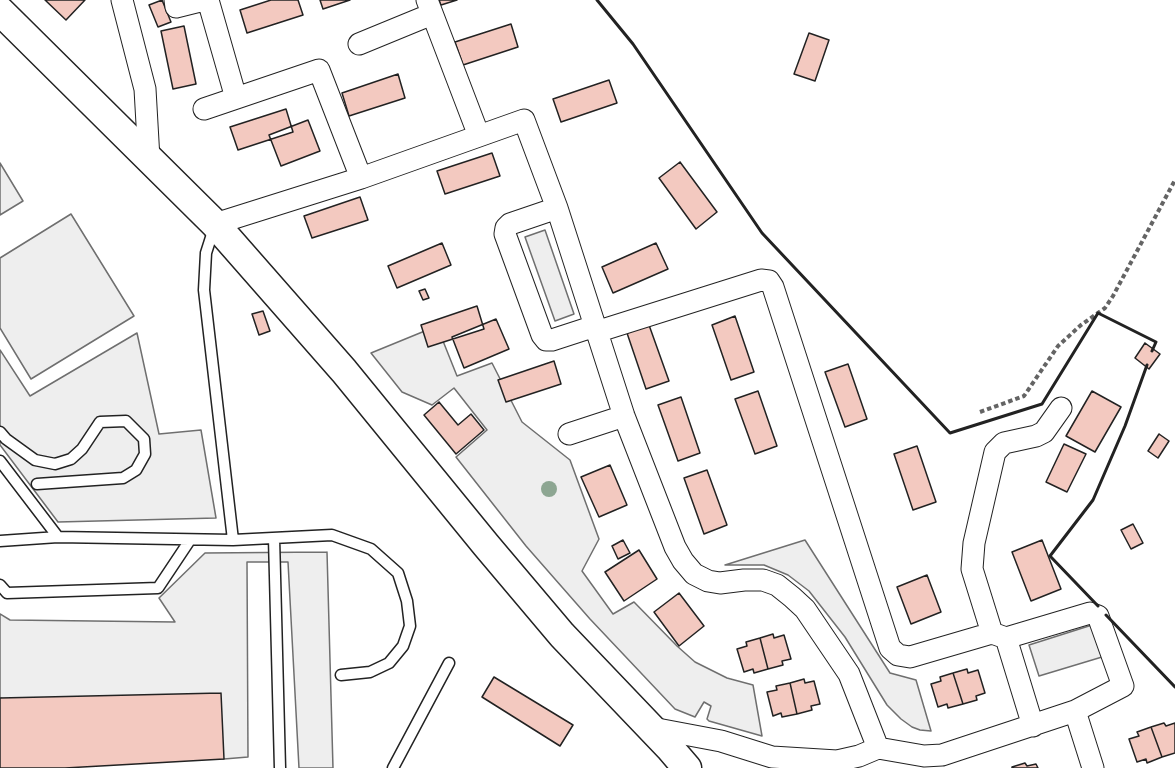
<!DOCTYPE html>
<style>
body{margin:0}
canvas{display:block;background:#fff}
</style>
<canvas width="1175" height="768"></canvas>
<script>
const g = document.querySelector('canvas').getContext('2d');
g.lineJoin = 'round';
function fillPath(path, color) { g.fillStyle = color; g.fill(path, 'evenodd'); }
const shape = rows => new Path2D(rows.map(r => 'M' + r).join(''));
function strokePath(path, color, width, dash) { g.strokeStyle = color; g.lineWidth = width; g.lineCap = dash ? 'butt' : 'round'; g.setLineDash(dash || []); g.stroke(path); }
const green = shape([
 [0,163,23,201,0,215,0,163],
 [71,214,134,316,31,379,0,328,0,258,71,214],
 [545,230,574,314,555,321,525,237,545,230],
 [437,326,457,376,492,363,522,422,570,460,599,539,582,571,613,614,634,602,677,646,695,662,727,678,753,685,762,736,709,721,707,719,711,706,704,702,695,717,675,709,590,619,526,546,456,457,487,430,454,388,432,405,402,392,371,353,437,326],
 [137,333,159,434,201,430,216,518,58,522,0,445,0,350,30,396,137,333],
 [805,540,890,673,916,680,931,731,920,730,912,727,901,719,887,705,845,637,809,591,788,575,764,565,725,565,805,540],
 [327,552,333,768,299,768,288,562,247,562,248,757,224,759,0,698,0,614,10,620,175,622,159,598,205,553,327,552],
 [1092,625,1102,657,1039,676,1029,645,1092,625]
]);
const building = shape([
 [45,0,85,0,66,20,45,0],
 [162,0,171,22,158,27,149,5,162,0],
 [271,0,298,0,303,15,247,33,240,10,271,0],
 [320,0,350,0,323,9,320,0],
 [439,0,457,0,441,5,439,0],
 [511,24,518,47,463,65,455,42,511,24],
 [184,26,196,84,173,89,161,31,184,26],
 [809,33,829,40,815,81,794,74,809,33],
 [398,74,405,98,349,116,342,93,398,74],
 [609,80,617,103,561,122,553,99,609,80],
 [286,109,293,132,238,150,230,127,286,109],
 [308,120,320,151,281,166,269,135,308,120],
 [492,153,500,176,445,194,437,171,492,153],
 [680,162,717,212,696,229,659,178,680,162],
 [360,197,368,220,312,238,304,216,360,197],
 [442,243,451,265,397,288,388,266,442,243],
 [656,243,668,269,613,293,602,267,656,243],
 [425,289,429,298,423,300,419,291,425,289],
 [477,306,484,329,428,347,421,325,477,306],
 [263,311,270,331,259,335,252,314,263,311],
 [735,316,754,372,731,380,712,325,735,316],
 [496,319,509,349,464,368,452,337,496,319],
 [649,325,669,381,646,389,627,333,649,325],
 [1145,343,1160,354,1149,369,1135,358,1145,343],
 [554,361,561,384,506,402,498,380,554,361],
 [848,364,867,419,845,427,825,372,848,364],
 [758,391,777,446,755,454,735,399,758,391],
 [1092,391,1121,407,1095,452,1066,436,1092,391],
 [681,397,700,453,678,461,658,405,681,397],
 [439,402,458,425,471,414,484,430,456,454,424,415,439,402],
 [1159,434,1169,441,1158,458,1148,451,1159,434],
 [1064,444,1086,454,1067,492,1046,482,1064,444],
 [917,446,936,502,913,510,894,454,917,446],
 [610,465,627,505,599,517,581,477,610,465],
 [707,470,727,525,704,534,684,478,707,470],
 [1133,524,1143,543,1131,549,1121,530,1133,524],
 [623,540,630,553,618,559,612,546,623,540],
 [1042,540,1061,589,1031,601,1012,552,1042,540],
 [639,550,657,579,624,601,605,572,639,550],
 [927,575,941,612,911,624,897,587,927,575],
 [679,593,704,626,679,646,654,612,679,593],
 [773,634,774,638,784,635,791,659,782,661,783,665,768,669,760,638,773,634],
 [760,638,768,669,754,673,753,669,744,672,737,649,747,646,746,642,760,638],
 [967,669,968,673,978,670,985,693,976,696,977,700,963,704,953,673,967,669],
 [953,673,963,704,948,708,947,704,938,707,931,684,941,681,940,677,953,673],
 [494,677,573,725,560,746,482,697,494,677],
 [804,679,805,683,814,681,820,704,811,706,812,710,797,714,790,683,804,679],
 [790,683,797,714,782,717,781,713,773,716,767,692,777,690,776,686,790,683],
 [221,693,224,759,65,768,0,768,0,698,221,693],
 [1164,723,1166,726,1175,723,1175,753,1162,757,1151,727,1164,723],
 [1151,727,1162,757,1147,763,1146,759,1137,762,1129,739,1139,736,1137,732,1151,727],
 [1025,763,1027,766,1036,764,1038,768,1012,768,1012,767,1025,763]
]);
const path = shape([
 [980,412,1024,396,1058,346,1081,325,1105,308,1113,296,1175,180]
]);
const service = shape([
 [0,432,6,439,35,460,55,464,71,459,82,449,100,422,126,421,144,439,145,454,136,470,123,478,37,484],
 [0,461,58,537],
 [274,538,280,768],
 [233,540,332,535,371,549,398,573,407,601,410,626,403,646,389,663,370,672,341,675],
 [0,541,58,537,233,540,204,290,206,253,214,228],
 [0,585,7,593,158,588,190,540],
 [393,768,449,663]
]);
const minor = shape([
 [122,0,145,89,149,159],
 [175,0,176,7,204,0],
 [208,0,236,98],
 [427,0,479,136,524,120,557,208,624,416,675,547,683,561,694,574,708,581,720,583,744,580,763,580,777,585,792,597,805,609,849,674,878,748],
 [359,44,432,14],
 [204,109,319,70,361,178],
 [557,208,510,224,506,228,505,234,542,335,546,340,552,340,595,326],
 [215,224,361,178,479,136],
 [596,332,761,280,769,281,773,287,890,648,898,655,910,657,992,633,1006,638,1090,613,1098,616,1123,686,1075,711,942,755,924,756,878,748,859,756,837,761,772,757,721,741,652,728],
 [569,434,624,416],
 [992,633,972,569,974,543,995,452,1004,443,1036,436,1044,432,1061,408],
 [1006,638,1033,726],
 [1075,711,1093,768]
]);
const secondary = shape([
 [0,11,215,224,344,371,486,545,562,635,669,747,687,768]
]);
const wall = shape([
 [597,0,633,44,762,233,950,433,1042,404,1098,313,1156,342,1152,351],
 [1098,606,1050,556,1093,500,1125,426,1147,365],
 [1106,615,1175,687]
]);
const trees = [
 [549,489]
];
fillPath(green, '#eee');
strokePath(green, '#6f6f6f', 1.5);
fillPath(building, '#f3c9c0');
strokePath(building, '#222', 1.5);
strokePath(service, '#222', 13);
strokePath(minor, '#222', 23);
strokePath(secondary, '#222', 31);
strokePath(path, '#646464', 4, [4.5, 3]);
strokePath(service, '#fff', 10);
strokePath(minor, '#fff', 21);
strokePath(secondary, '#fff', 28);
strokePath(wall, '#222', 3);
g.fillStyle = '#8da692';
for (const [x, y] of trees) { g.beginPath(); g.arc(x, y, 8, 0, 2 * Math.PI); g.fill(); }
</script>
